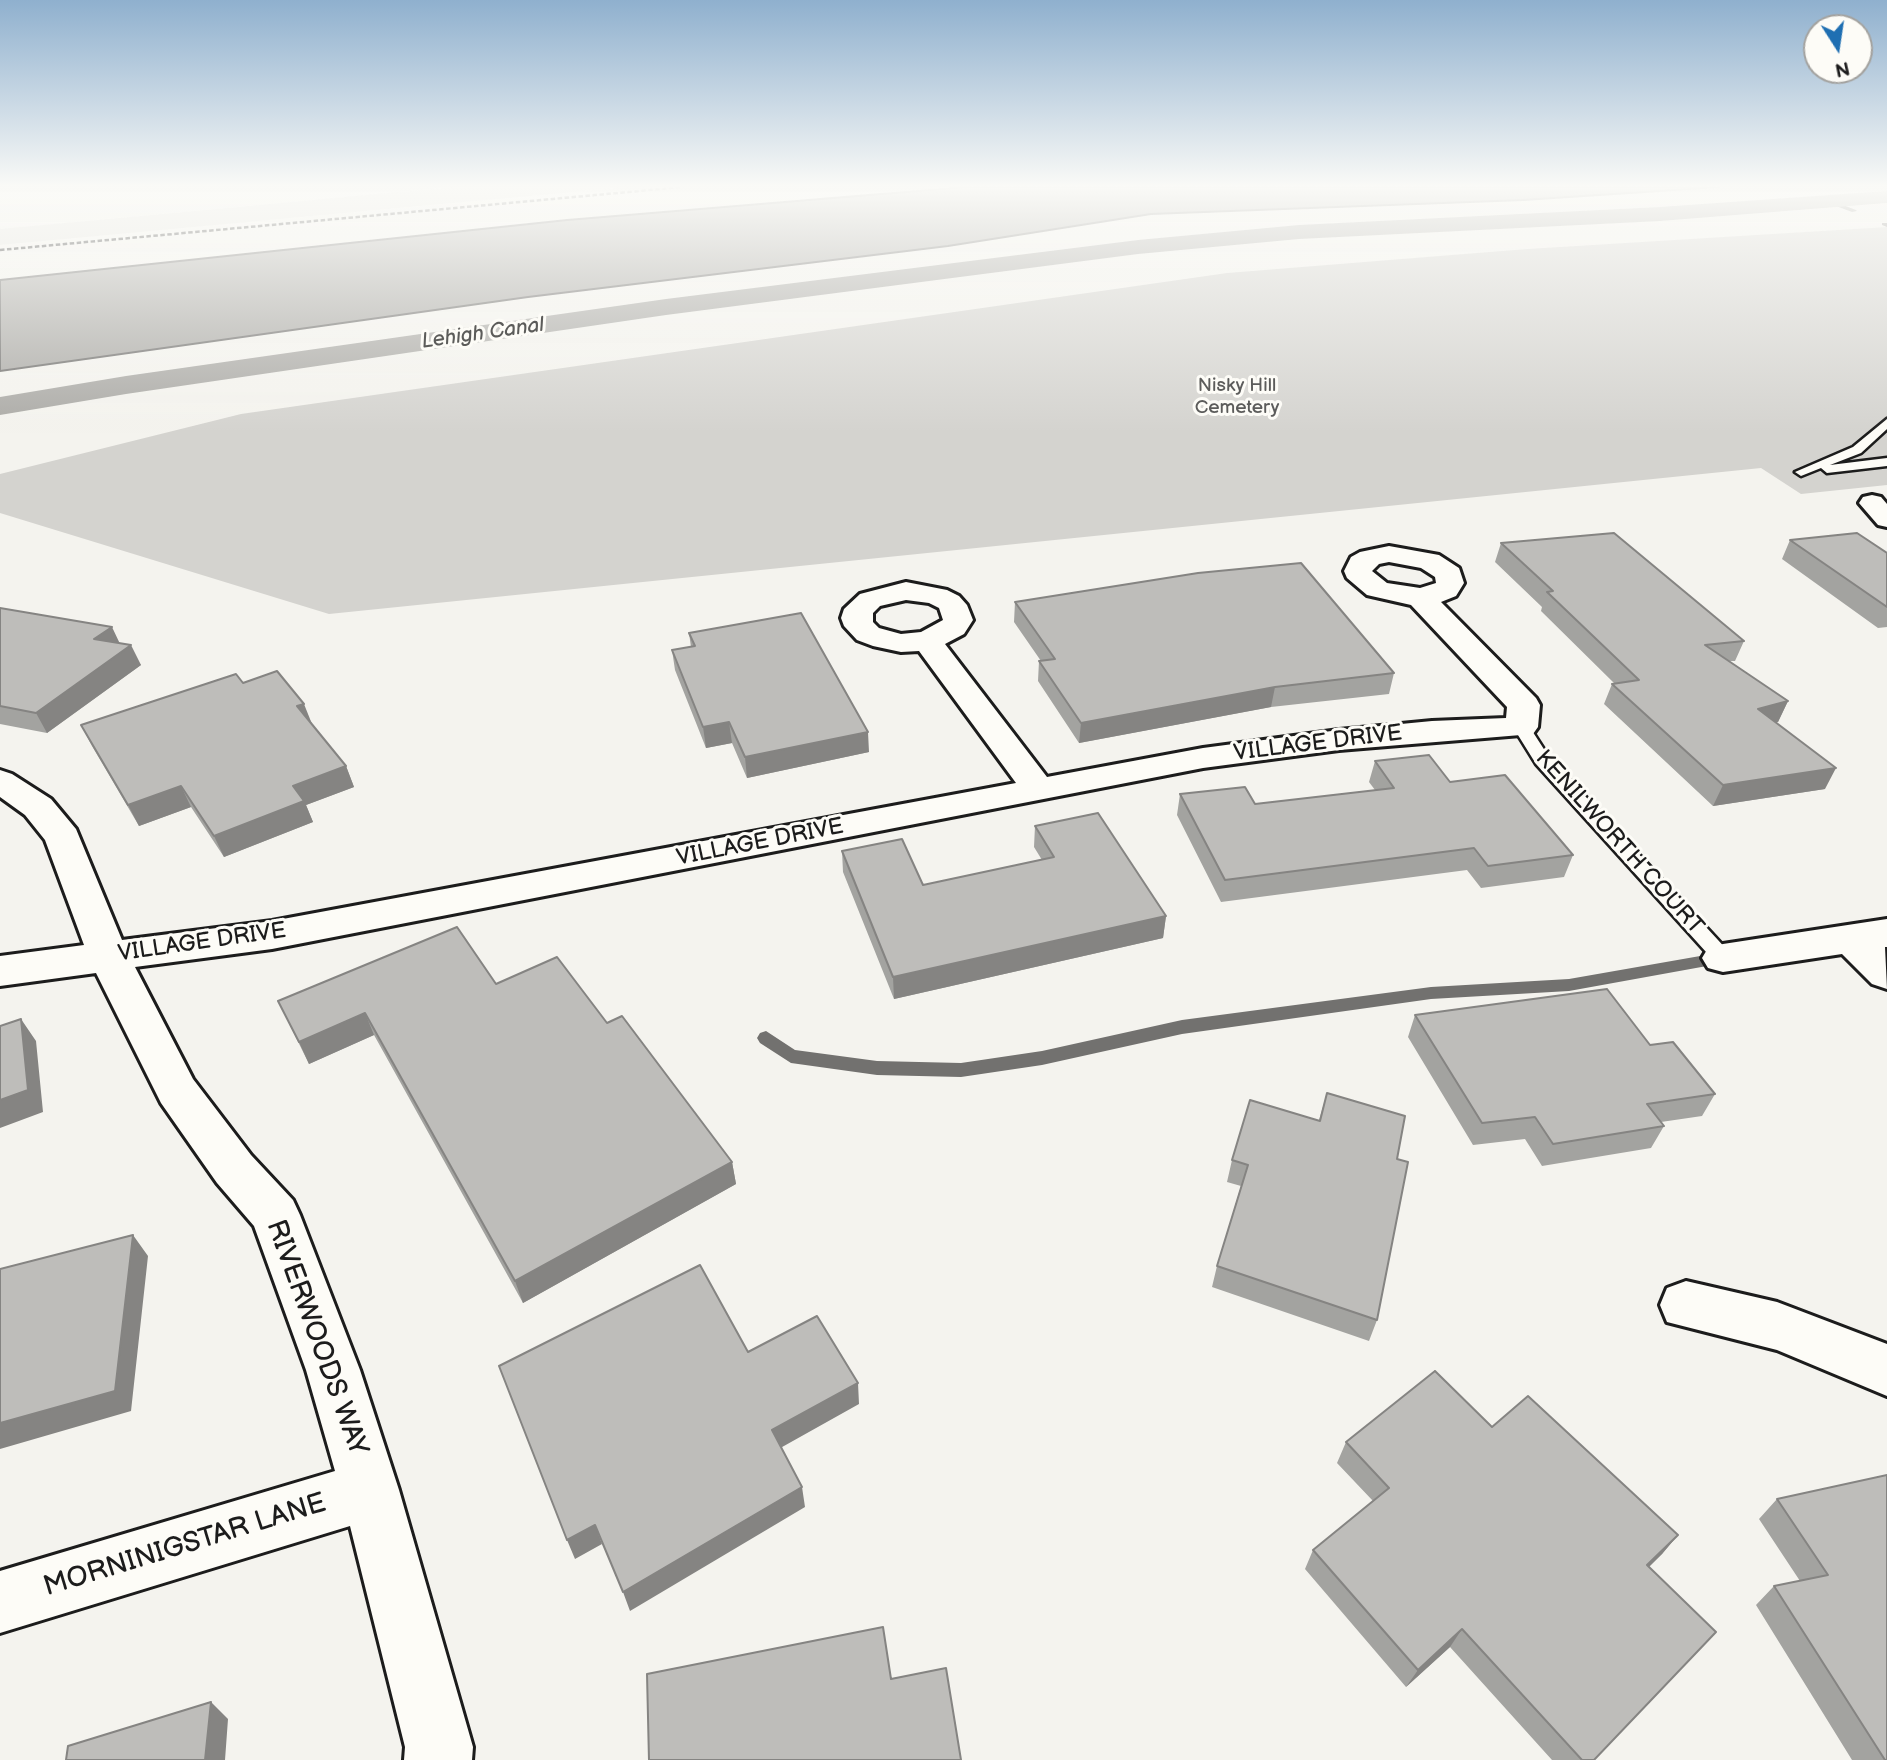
<!DOCTYPE html>
<style>
body{margin:0}
#map{position:relative;width:1887px;height:1760px;overflow:hidden;background:#f4f3ee;font-family:"Balsamiq Sans",sans-serif}
canvas{display:block}
.north{position:absolute;left:1803px;top:14px;width:70px;height:70px;box-sizing:border-box;background:#fdfcf7;border:2px solid #a3a29f;border-radius:50%;rotate:168deg;font-size:19px;font-weight:700;line-height:28px;text-align:center;color:#1c1c1c}
.north::after{content:'';display:block;margin:auto;width:24px;height:32px;background:#1f6fb2;clip-path:polygon(50% 0,100% 100%,50% 72%,0 100%)}
</style>
<div id="map">
<canvas width="1887" height="1760"></canvas>
<div class="north">N</div>
</div>
<script>
const g = document.querySelector('canvas').getContext('2d');
g.lineJoin = 'round';
function fillPath(path, color) { g.fillStyle = color; g.fill(path, 'evenodd'); }
const shape = rows => new Path2D(rows.map(r => 'M' + r).join(''));
function strokePath(path, color, width, dash) { g.strokeStyle = color; g.lineWidth = width; g.lineCap = dash ? 'butt' : 'round'; g.setLineDash(dash || []); g.stroke(path); }
function drawText(font, color, halo, rows, align = 'center') {
  g.font = font + ' "Balsamiq Sans",sans-serif'; g.lineWidth = 6; g.setLineDash([]); g.textBaseline = 'middle'; g.strokeStyle = halo; g.fillStyle = color; for (const [text, x, y, turn = 0] of rows) {
    g.save(); g.translate(x, y); g.rotate((+turn || 0) * Math.PI / 180); g.textAlign = isNaN(turn) ? turn : align; if (halo) g.strokeText(text, 0, 0); g.fillText(text, 0, 0); g.restore();
  }
}
const built = shape([
 [454,187,625,187,0,245,0,229]
]);
const green = shape([
 [1887,227,1887,485,1801,494,1761,468,329,614,0,513,0,474,241,414,1227,273,1527,249]
]);
const water = shape([
 [966,187,1719,187,1523,200,1151,214,948,246,528,297,0,371,0,280,567,220,966,187]
]);
const stream = shape([
 [1830,200,1856,210,1857,211,1852,212,1828,203,1830,200],
 [1882,223,1887,223,1887,227,1882,225,1882,223],
 [1723,952,1729,954,1731,958,1729,962,1569,991,1431,999,1182,1034,1042,1065,961,1077,877,1075,791,1063,760,1043,757,1038,760,1033,766,1031,795,1050,877,1061,961,1063,1042,1051,1182,1020,1431,987,1569,979,1723,952]
]);
const canal = shape([
 [1887,191,1887,203,1660,221,1299,239,1138,254,666,315,126,394,0,415,0,397,126,376,666,299,1138,240,1299,225,1660,207,1887,191]
]);
const lane = shape([
 [1887,419,1887,429,1861,453,1830,465,1887,458,1887,466,1827,473,1821,468,1801,476,1795,472,1853,447,1887,419],
 [1521,722,1527,723,1549,757,1730,953,1733,958,1730,963,1723,965,1716,963,1536,764,1513,727,1521,722]
]);
const street = shape([
 [1872,495,1881,497,1887,504,1887,527,1878,525,1859,503,1863,497,1872,495],
 [1389,546,1439,555,1459,568,1464,583,1456,596,1441,602,1536,698,1540,705,1538,727,1533,734,1339,750,1203,768,272,949,135,967,193,1079,251,1155,293,1200,300,1215,360,1370,399,1490,473,1747,472,1760,404,1760,405,1747,350,1526,0,1633,0,1571,335,1471,306,1370,254,1226,217,1183,161,1103,96,973,0,986,0,956,84,945,45,840,25,815,0,797,0,770,12,774,51,799,76,829,122,940,272,921,1016,783,919,651,901,652,873,646,857,640,844,626,841,618,844,609,860,594,906,582,947,590,959,596,967,605,973,620,964,634,945,644,1047,777,1203,748,1339,730,1432,721,1506,718,1507,707,1411,605,1367,595,1347,578,1344,571,1351,557,1360,552,1389,546],
 [1389,562,1421,568,1435,577,1436,583,1420,588,1387,583,1372,571,1379,564,1389,562],
 [906,600,929,603,939,608,943,620,921,632,901,634,879,628,873,622,873,613,880,606,906,600],
 [1887,919,1887,947,1885,947,1887,989,1872,984,1842,954,1723,972,1708,968,1702,958,1708,948,1723,944,1887,919],
 [1686,1281,1777,1302,1887,1344,1887,1396,1777,1350,1667,1322,1660,1305,1667,1288,1686,1281]
]);
const rail = shape([
 [0,250,682,187]
]);
const wall = shape([
 [1790,540,1887,553,1887,627,1878,628,1782,559],
 [1501,543,1744,641,1735,661,1729,661,1788,701,1778,722,1776,722,1825,789,1713,806,1604,704,1612,684,1614,683,1541,611,1542,607,1495,562],
 [1015,602,1394,673,1389,694,1271,707,1079,743,1038,681,1039,661,1041,661,1014,622],
 [0,608,120,643,141,665,47,733,0,724],
 [689,633,869,752,747,778,732,743,706,748,675,670,672,650,691,647],
 [243,683,311,723,346,766,354,787,306,805,313,822,224,857,191,807,139,826,92,746,81,725],
 [1375,761,1450,782,1573,855,1564,877,1481,888,1467,870,1221,902,1177,815,1180,794,1255,804,1375,790,1369,782],
 [1035,826,1166,916,1163,938,894,999,843,872,842,851,923,885,1042,860,1034,847],
 [496,984,607,1023,732,1162,736,1184,523,1303,374,1035,309,1064,278,1001],
 [1415,1015,1650,1045,1715,1094,1702,1116,1661,1122,1664,1126,1651,1148,1542,1166,1525,1139,1473,1145,1408,1037],
 [1327,1093,1397,1159,1377,1320,1369,1341,1212,1287,1217,1266,1241,1186,1227,1182,1232,1160,1319,1120],
 [1492,1427,1678,1535,1662,1554,1649,1567,1594,1760,1552,1760,1450,1647,1406,1687,1305,1569,1313,1550,1373,1501,1337,1463,1346,1442],
 [1887,1475,1887,1760,1852,1760,1756,1605,1774,1586,1800,1581,1759,1519,1777,1499]
]);
const shadedWall = shape([
 [112,627,121,646,94,639],
 [131,645,141,665,47,733,36,713],
 [1275,687,1271,707,1079,743,1081,723],
 [1788,701,1778,722,1748,729,1758,709],
 [304,704,312,724,297,706],
 [729,722,732,743,706,748,703,727],
 [868,732,869,752,747,778,745,757],
 [346,766,354,787,306,805,313,822,224,857,214,836,293,786],
 [1836,768,1825,789,1713,806,1723,785],
 [181,786,191,807,139,826,128,805],
 [1166,916,1163,938,894,999,893,977],
 [365,1013,374,1035,309,1064,299,1042],
 [21,1019,36,1041,43,1112,0,1128,0,1100],
 [732,1162,736,1184,523,1303,515,1281],
 [133,1235,148,1256,131,1411,0,1449,0,1423],
 [858,1383,859,1404,775,1451,772,1430],
 [802,1487,805,1507,630,1611,623,1592],
 [595,1525,602,1544,575,1559,567,1540],
 [1678,1535,1662,1554,1631,1584,1647,1565],
 [1462,1629,1450,1647,1406,1687,1418,1670],
 [211,1702,228,1719,225,1760,205,1760]
]);
const building = shape([
 [1614,533,1744,641,1705,645,1788,701,1758,709,1836,768,1723,785,1612,684,1639,680,1547,592,1553,591,1501,543,1614,533],
 [1857,533,1887,553,1887,607,1790,540,1857,533],
 [1301,563,1394,673,1275,687,1081,723,1039,661,1055,659,1015,602,1198,573,1301,563],
 [0,608,112,627,94,639,131,645,36,713,0,706,0,608],
 [801,613,868,732,745,757,729,722,703,727,672,650,695,646,689,633,801,613],
 [277,671,304,704,297,706,346,766,293,786,304,801,214,836,181,786,128,805,81,725,236,674,243,683,277,671],
 [1429,755,1450,782,1505,775,1573,855,1488,866,1474,848,1225,880,1180,794,1245,787,1255,804,1394,788,1375,761,1429,755],
 [1098,813,1166,916,893,977,842,851,902,839,923,885,1054,857,1035,826,1098,813],
 [457,927,496,984,557,957,607,1023,622,1016,732,1162,515,1281,365,1013,299,1042,278,1001,457,927],
 [1607,989,1650,1045,1673,1042,1715,1094,1647,1104,1664,1126,1553,1144,1535,1117,1482,1123,1415,1015,1607,989],
 [21,1019,28,1090,0,1100,0,1026,21,1019],
 [1327,1093,1405,1116,1397,1159,1408,1162,1377,1320,1217,1266,1248,1165,1232,1160,1250,1100,1320,1121,1327,1093],
 [133,1235,115,1391,0,1423,0,1269,133,1235],
 [700,1265,748,1352,817,1316,858,1383,772,1430,802,1487,623,1592,595,1525,567,1540,499,1366,700,1265],
 [1435,1371,1492,1427,1528,1396,1678,1535,1647,1565,1716,1632,1594,1760,1582,1760,1462,1629,1418,1670,1313,1550,1389,1488,1346,1442,1435,1371],
 [1887,1475,1887,1760,1885,1760,1774,1586,1828,1575,1777,1499,1887,1475],
 [883,1627,891,1679,946,1668,961,1760,649,1760,647,1674,883,1627],
 [211,1702,205,1760,66,1760,68,1746,211,1702]
]);
const farParknames = [
 ["Nisky Hill",1237,386],
 ["Cemetery",1237,408]
];
const farWaternames = [
 ["Lehigh Canal",483,334,-8]
];
const streetNames = [
 ["VILLAGE DRIVE",1318,744,-7],
 ["VILLAGE DRIVE",760,843,-11],
 ["KENILWORTH COURT",1619,843,48],
 ["VILLAGE DRIVE",202,943,-8]
];
const nearStreetnames = [
 ["RIVERWOODS WAY",316,1338,70],
 ["MORNINIGSTAR LANE",185,1546,-17]
];
fillPath(built, '#e4e3de');
fillPath(green, '#d4d3cf');
fillPath(water, '#abaaa6');
strokePath(water, '#72716f', 2);
fillPath(stream, '#72716f');
fillPath(canal, '#abaaa6');
strokePath(lane, '#1c1c1c', 5);
strokePath(street, '#1c1c1c', 6);
fillPath(lane, '#fdfcf7');
fillPath(street, '#fdfcf7');
strokePath(rail, '#1c1c1c', 2.5, [4.5, 2.5]);
fillPath(wall, '#a3a3a0');
fillPath(shadedWall, '#858482');
fillPath(building, '#bebdba');
strokePath(building, '#858482', 2);
const sky = g.createLinearGradient(0, 0, 0, 433);
sky.addColorStop(0, '#8fb0ce');
sky.addColorStop(0.43, '#fafaf7');
sky.addColorStop(1, '#fafaf700');
g.fillStyle = sky;
g.fillRect(0, 0, 1887, 433);
drawText('19px', '#5c5c5b', '#fdfcf7', farParknames);
drawText('italic 21px', '#5c5c5a', '#fdfcf7', farWaternames);
drawText('23px', '#1c1c1c', '#fdfcf7', streetNames);
drawText('28px', '#1c1c1c', '#fdfcf7', nearStreetnames);
</script>
